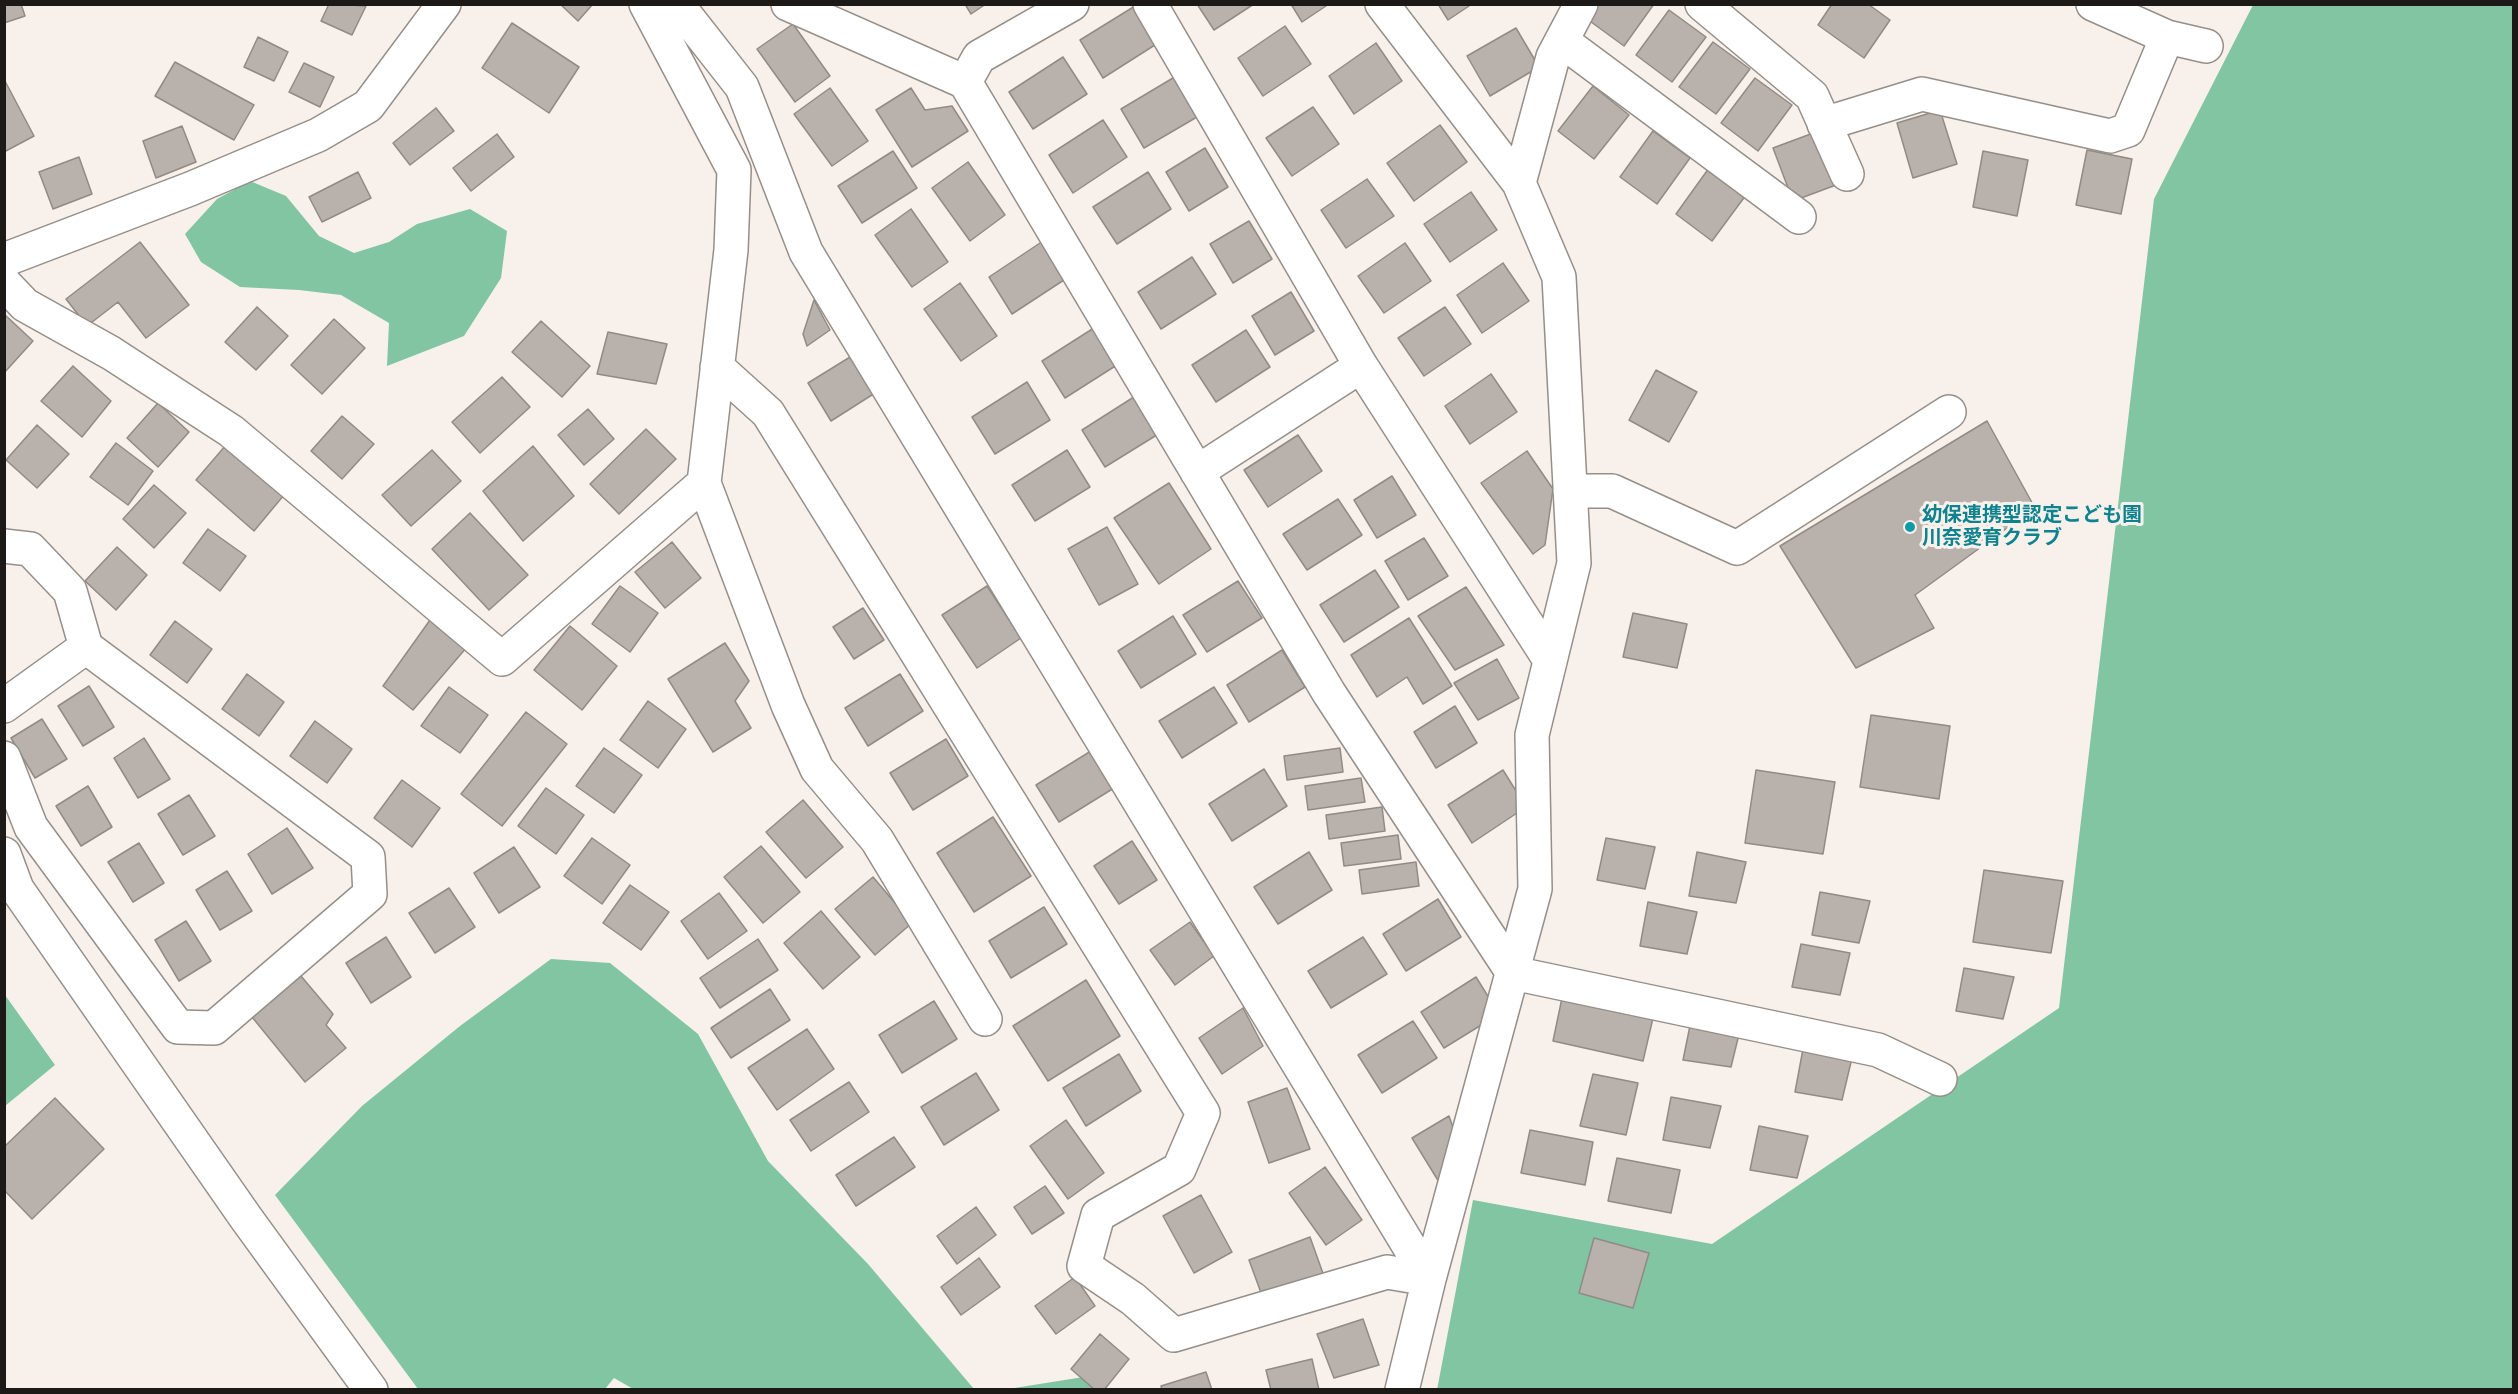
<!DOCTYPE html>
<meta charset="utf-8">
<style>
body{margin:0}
#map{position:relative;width:2518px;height:1394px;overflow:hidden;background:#f8f0eb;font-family:"Varela Round",sans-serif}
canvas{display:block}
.frame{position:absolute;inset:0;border:6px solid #1c1917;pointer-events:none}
</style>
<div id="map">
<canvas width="2518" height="1394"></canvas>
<div class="frame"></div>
</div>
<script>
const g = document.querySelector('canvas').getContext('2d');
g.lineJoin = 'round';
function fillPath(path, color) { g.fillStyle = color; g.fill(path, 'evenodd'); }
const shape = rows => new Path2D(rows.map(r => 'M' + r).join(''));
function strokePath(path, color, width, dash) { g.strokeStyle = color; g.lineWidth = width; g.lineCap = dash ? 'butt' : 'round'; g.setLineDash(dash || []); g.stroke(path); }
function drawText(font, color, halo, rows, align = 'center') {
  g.font = font + ' "Varela Round","Noto Sans JP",sans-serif'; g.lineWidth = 6; g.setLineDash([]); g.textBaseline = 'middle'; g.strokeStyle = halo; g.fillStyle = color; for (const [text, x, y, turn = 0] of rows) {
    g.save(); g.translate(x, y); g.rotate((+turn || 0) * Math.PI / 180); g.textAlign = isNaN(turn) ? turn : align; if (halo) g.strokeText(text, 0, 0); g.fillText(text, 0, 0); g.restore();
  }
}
const forest = shape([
 [2253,5,2513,5,2513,1389,1437,1390,1473,1200,1712,1244,2059,1008,2154,199],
 [250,181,286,196,319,236,354,253,389,242,417,224,470,209,507,231,501,278,464,336,387,366,389,323,341,295,299,290,240,287,201,262,185,234,217,199],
 [551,959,610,963,698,1034,768,1161,868,1264,974,1389,635,1390,614,1378,605,1389,418,1389,275,1195,362,1106,460,1026],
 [5,995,55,1065,5,1106,4,1106],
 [1096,1375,1108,1389,1002,1390]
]);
const building = shape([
 [4,4,21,4,25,16,4,23,4,4],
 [329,4,366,6,352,35,321,21,329,4],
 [560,4,593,4,578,21,560,4],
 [965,4,986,4,971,14,965,4],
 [1197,4,1254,4,1214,30,1197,4],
 [1291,4,1329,4,1302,22,1291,4],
 [1438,4,1472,4,1448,20,1438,4],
 [1598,4,1654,4,1624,46,1587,19,1598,4],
 [1832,4,1868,4,1890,20,1864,58,1818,25,1832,4],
 [1135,6,1158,43,1103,78,1080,40,1135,6],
 [1669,10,1706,37,1672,82,1636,55,1669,10],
 [512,23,579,67,549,113,482,68,512,23],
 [793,24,830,76,795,102,757,49,793,24],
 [1285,26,1311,64,1263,96,1238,58,1285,26],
 [1516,28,1539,67,1490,96,1467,56,1516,28],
 [258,37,288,52,274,81,244,67,258,37],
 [1713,42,1750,69,1716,114,1679,87,1713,42],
 [1376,43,1402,81,1354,114,1329,76,1376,43],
 [1063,57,1087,94,1033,129,1009,92,1063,57],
 [175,62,254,105,234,140,155,96,175,62],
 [304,63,334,77,320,107,289,92,304,63],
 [1178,75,1197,117,1144,148,1121,109,1178,75],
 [1755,78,1792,105,1758,151,1721,123,1755,78],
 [5,81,34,136,4,152,4,81,5,81],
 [1593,86,1629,115,1594,159,1558,131,1593,86],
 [830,88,868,141,832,166,794,114,830,88],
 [911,88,925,110,952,106,968,131,912,167,876,110,911,88],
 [1313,107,1339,144,1292,176,1266,138,1313,107],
 [436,108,454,131,410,165,393,143,436,108],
 [1940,110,1957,164,1913,178,1897,123,1940,110],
 [1103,120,1127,157,1073,193,1049,155,1103,120],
 [1440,125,1467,162,1414,201,1387,163,1440,125],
 [182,126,196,162,156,178,143,141,182,126],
 [1653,131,1690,158,1657,204,1620,177,1653,131],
 [1816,132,1836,185,1793,201,1773,148,1816,132],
 [497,134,514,157,471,191,453,168,497,134],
 [1205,148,1228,187,1189,211,1166,172,1205,148],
 [2087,150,2132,159,2121,214,2076,205,2087,150],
 [893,151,917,188,862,223,838,186,893,151],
 [1983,151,2028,160,2017,216,1973,207,1983,151],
 [79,157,92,194,53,209,39,172,79,157],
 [968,162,1005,215,970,241,932,188,968,162],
 [1709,168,1746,195,1712,241,1676,214,1709,168],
 [358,172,371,198,322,222,309,197,358,172],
 [1148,172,1171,209,1117,244,1093,207,1148,172],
 [1367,179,1394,216,1346,248,1321,210,1367,179],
 [1471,192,1497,230,1450,262,1424,224,1471,192],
 [911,209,948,262,912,287,875,235,911,209],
 [1249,221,1272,259,1233,283,1210,244,1249,221],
 [1043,241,1067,278,1012,314,989,277,1043,241],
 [140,242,189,305,146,338,118,302,87,326,66,299,140,242],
 [1405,243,1431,281,1384,313,1358,276,1405,243],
 [1192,257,1216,294,1161,329,1138,292,1192,257],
 [1503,263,1529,301,1482,333,1457,295,1503,263],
 [960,283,997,336,961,361,924,309,960,283],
 [1291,292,1314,331,1275,355,1252,316,1291,292],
 [814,300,830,330,807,346,803,334,814,300],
 [257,307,288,336,256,370,225,342,257,307],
 [1445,307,1471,344,1424,376,1398,338,1445,307],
 [4,314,33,341,4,373,4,314],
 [334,319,365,348,322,394,291,365,334,319],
 [541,321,590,366,562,397,512,352,541,321],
 [1097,326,1120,363,1065,398,1042,361,1097,326],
 [1246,330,1270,367,1216,402,1192,365,1246,330],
 [608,332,667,344,656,384,597,374,608,332],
 [863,349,886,386,831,421,808,383,863,349],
 [73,366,111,401,82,437,41,401,73,366],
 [1656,370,1697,392,1669,442,1629,420,1656,370],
 [1491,374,1517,412,1470,444,1445,406,1491,374],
 [502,377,530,407,480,453,452,422,502,377],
 [1027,382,1050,420,995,454,972,417,1027,382],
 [1137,395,1160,433,1105,467,1082,430,1137,395],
 [158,403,189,432,158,467,127,438,158,403],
 [588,409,614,439,584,465,558,435,588,409],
 [342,416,374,444,342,479,311,451,342,416],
 [1987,421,2035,508,1915,595,1934,628,1856,668,1780,546,1987,421],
 [37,425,69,454,37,488,6,460,37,425],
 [646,429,676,459,619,514,590,484,646,429],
 [1298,435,1322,471,1268,507,1244,470,1298,435],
 [116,443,153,471,128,505,90,477,116,443],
 [226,445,284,495,254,531,196,480,226,445],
 [533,446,574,496,523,541,483,491,533,446],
 [432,450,461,481,411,526,382,495,432,450],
 [1067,450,1090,487,1035,521,1012,485,1067,450],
 [1527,451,1553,489,1545,545,1533,554,1481,483,1527,451],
 [1392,476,1416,515,1377,538,1354,500,1392,476],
 [1169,483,1211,549,1159,584,1114,518,1169,483],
 [154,485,186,513,154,548,123,519,154,485],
 [1338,499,1362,535,1307,570,1283,534,1338,499],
 [470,513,528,575,489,610,432,549,470,513],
 [1107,527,1138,584,1099,605,1068,549,1107,527],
 [208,529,246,556,220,591,183,563,208,529],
 [1424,538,1448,576,1408,600,1385,561,1424,538],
 [672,542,701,578,665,608,635,572,672,542],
 [117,547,147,575,116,610,85,581,117,547],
 [1375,570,1399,607,1344,642,1320,605,1375,570],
 [1238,581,1262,618,1207,652,1183,615,1238,581],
 [620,586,658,613,630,652,592,624,620,586],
 [987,586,1021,638,977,668,942,615,987,586],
 [1466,587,1504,645,1455,670,1418,616,1466,587],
 [863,608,884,640,854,659,833,627,863,608],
 [435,613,473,640,413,710,383,686,435,613],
 [1633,613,1687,624,1677,668,1623,657,1633,613],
 [1173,616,1196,654,1141,688,1118,651,1173,616],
 [1409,618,1452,686,1423,704,1407,677,1377,697,1351,655,1409,618],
 [175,621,212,649,187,683,150,655,175,621],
 [570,626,617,666,582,710,534,670,570,626],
 [725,643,749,681,735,701,751,728,713,752,668,679,725,643],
 [1282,650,1305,687,1249,722,1227,685,1282,650],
 [1497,659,1519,698,1478,720,1454,683,1497,659],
 [247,674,284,702,259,736,222,709,247,674],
 [900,674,923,711,868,746,845,708,900,674],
 [89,686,114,727,83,746,58,706,89,686],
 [449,687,488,715,460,753,421,726,449,687],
 [1214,687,1237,723,1182,758,1159,721,1214,687],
 [648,701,686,729,658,768,620,740,648,701],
 [1455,706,1477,743,1436,768,1414,732,1455,706],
 [526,712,567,744,502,826,461,794,526,712],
 [1871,715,1950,726,1939,799,1860,787,1871,715],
 [42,719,67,759,35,778,11,738,42,719],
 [315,721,352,749,327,783,290,756,315,721],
 [144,738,170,779,138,798,114,758,144,738],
 [946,739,968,776,913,810,890,773,946,739],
 [604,748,642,775,614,813,576,786,604,748],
 [1340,748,1343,772,1287,780,1284,756,1340,748],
 [1091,751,1114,788,1059,822,1036,785,1091,751],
 [1264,769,1287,806,1232,841,1209,804,1264,769],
 [1503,770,1526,807,1472,843,1448,805,1503,770],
 [1756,770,1835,782,1823,854,1745,843,1756,770],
 [1361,778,1365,802,1308,810,1305,786,1361,778],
 [402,780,440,808,412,847,374,818,402,780],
 [88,786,112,827,81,846,56,806,88,786],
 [546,788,584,815,556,854,518,826,546,788],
 [189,795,215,836,183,855,158,814,189,795],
 [803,800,843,847,806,878,766,832,803,800],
 [1382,807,1385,831,1329,839,1326,815,1382,807],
 [993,817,1031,876,974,912,937,853,993,817],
 [287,828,313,868,272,894,248,854,287,828],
 [1398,835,1401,859,1344,866,1341,843,1398,835],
 [592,838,630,865,602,904,564,876,592,838],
 [1606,838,1655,847,1645,889,1597,880,1606,838],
 [1132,841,1157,880,1119,904,1094,866,1132,841],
 [139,843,164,883,133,902,108,862,139,843],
 [761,846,800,892,763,923,724,877,761,846],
 [514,847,540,887,499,913,474,873,514,847],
 [1309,852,1332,890,1278,924,1254,887,1309,852],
 [1697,852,1746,862,1736,903,1689,896,1697,852],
 [1416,862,1419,886,1362,894,1359,870,1416,862],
 [1984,870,2063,881,2051,953,1973,942,1984,870],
 [227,871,252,911,220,930,196,890,227,871],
 [873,877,912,923,875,955,835,909,873,877],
 [630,885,669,912,641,950,603,923,630,885],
 [449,888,475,927,435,953,409,913,449,888],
 [1820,892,1870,901,1859,943,1812,935,1820,892],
 [719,893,747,931,708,959,681,921,719,893],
 [1438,899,1461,937,1406,971,1383,934,1438,899],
 [1648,902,1697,912,1687,954,1640,946,1648,902],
 [1044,907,1067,944,1011,978,989,941,1044,907],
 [821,911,860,957,823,989,784,943,821,911],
 [186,921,211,961,179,981,155,940,186,921],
 [1190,922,1214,956,1175,985,1150,950,1190,922],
 [386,937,411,977,371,1003,346,963,386,937],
 [1363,937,1387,974,1331,1008,1308,971,1363,937],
 [758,939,778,970,720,1008,700,978,758,939],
 [1801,944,1850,953,1840,995,1792,987,1801,944],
 [1964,968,2014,977,2003,1019,1956,1011,1964,968],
 [301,976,333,1014,326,1025,346,1048,305,1082,252,1017,301,976],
 [1476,977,1499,1014,1444,1048,1421,1012,1476,977],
 [1086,980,1120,1036,1048,1081,1013,1026,1086,980],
 [770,989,790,1020,731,1058,711,1028,770,989],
 [1562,998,1653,1018,1643,1061,1553,1041,1562,998],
 [934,1001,957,1039,902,1073,879,1035,934,1001],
 [1243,1008,1263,1046,1222,1074,1199,1038,1243,1008],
 [1692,1016,1741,1026,1731,1067,1683,1060,1692,1016],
 [1413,1021,1437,1058,1382,1093,1358,1055,1413,1021],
 [807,1029,834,1069,777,1110,748,1068,807,1029],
 [1803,1049,1852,1058,1842,1100,1795,1092,1803,1049],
 [1119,1054,1141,1091,1086,1126,1063,1088,1119,1054],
 [976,1073,999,1110,944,1145,921,1107,976,1073],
 [1593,1074,1638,1083,1626,1135,1580,1126,1593,1074],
 [849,1082,869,1112,811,1151,790,1120,849,1082],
 [1287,1088,1310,1149,1269,1163,1248,1102,1287,1088],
 [1671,1097,1721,1106,1710,1148,1663,1140,1671,1097],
 [55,1098,104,1149,32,1219,4,1190,4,1147,55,1098],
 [1449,1116,1460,1147,1442,1187,1412,1138,1449,1116],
 [1066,1120,1104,1173,1068,1199,1030,1146,1066,1120],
 [1759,1126,1808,1136,1797,1178,1750,1170,1759,1126],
 [1530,1130,1593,1142,1585,1185,1521,1173,1530,1130],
 [894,1137,915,1167,856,1206,836,1175,894,1137],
 [1617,1158,1680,1170,1671,1213,1608,1201,1617,1158],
 [1325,1167,1362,1220,1326,1245,1289,1193,1325,1167],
 [1045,1186,1064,1213,1032,1234,1014,1207,1045,1186],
 [1201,1195,1232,1252,1194,1273,1163,1216,1201,1195],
 [976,1207,996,1235,957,1264,937,1236,976,1207],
 [1310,1237,1325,1279,1264,1301,1249,1260,1310,1237],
 [1594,1238,1649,1253,1633,1308,1579,1293,1594,1238],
 [979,1258,1000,1287,961,1315,941,1287,979,1258],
 [1075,1277,1095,1306,1056,1334,1035,1306,1075,1277],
 [1363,1319,1379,1365,1334,1378,1317,1334,1363,1319],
 [1100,1334,1129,1359,1104,1390,1095,1390,1071,1369,1100,1334],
 [1312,1359,1319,1390,1271,1390,1266,1370,1312,1359],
 [1206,1372,1212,1390,1162,1390,1161,1386,1206,1372]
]);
const street = shape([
 [672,4,680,8,742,87,806,252,1429,1279,1535,889,1532,735,1574,563,1559,277,1519,183,1382,4],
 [788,4,965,82,1329,693,1513,973,1878,1050,1940,1079],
 [1150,4,1361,366,1550,660],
 [1702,4,1812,96,1847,174],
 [2093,4,2167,37,2206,46],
 [1562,41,1799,217],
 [965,82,979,57,1072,4],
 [1824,124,1922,94,2110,136,2128,130,2167,37],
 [1519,183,1553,57,1581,4],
 [4,260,190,189,318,135,368,106,444,4],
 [4,283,25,305,111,353,231,431,502,659,704,483,731,250,734,170,646,4],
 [717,367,768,413,1203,1113,1179,1169,1098,1215,1084,1266,1133,1299,1174,1335,1387,1272,1429,1279,1402,1390],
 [1197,472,1361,366],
 [704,483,788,705,817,769,877,840,985,1019],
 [1570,491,1612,491,1737,548,1949,412],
 [4,546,30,549,70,591,86,647,368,857,370,894,214,1028,178,1027,31,827,4,758],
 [4,706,86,647]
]);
const secondary = shape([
 [4,854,17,889,246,1218,371,1390]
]);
const markers = [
 [1910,527,6,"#0f9aa8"]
];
const cultureNames = [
 ["幼保連携型認定こども園",1922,516],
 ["川奈愛育クラブ",1922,539]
];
fillPath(forest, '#81c5a2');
fillPath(building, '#b9b2ac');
strokePath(building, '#918a85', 1.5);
strokePath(street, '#968f89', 36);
strokePath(secondary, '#968f89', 36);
strokePath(street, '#fff', 33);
strokePath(secondary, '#fff', 33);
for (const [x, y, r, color] of markers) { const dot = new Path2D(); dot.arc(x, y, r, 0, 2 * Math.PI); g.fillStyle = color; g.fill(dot); strokePath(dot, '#f8f0eb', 2); }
drawText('bold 20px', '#0d838f', '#f8f0eb', cultureNames, 'left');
</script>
